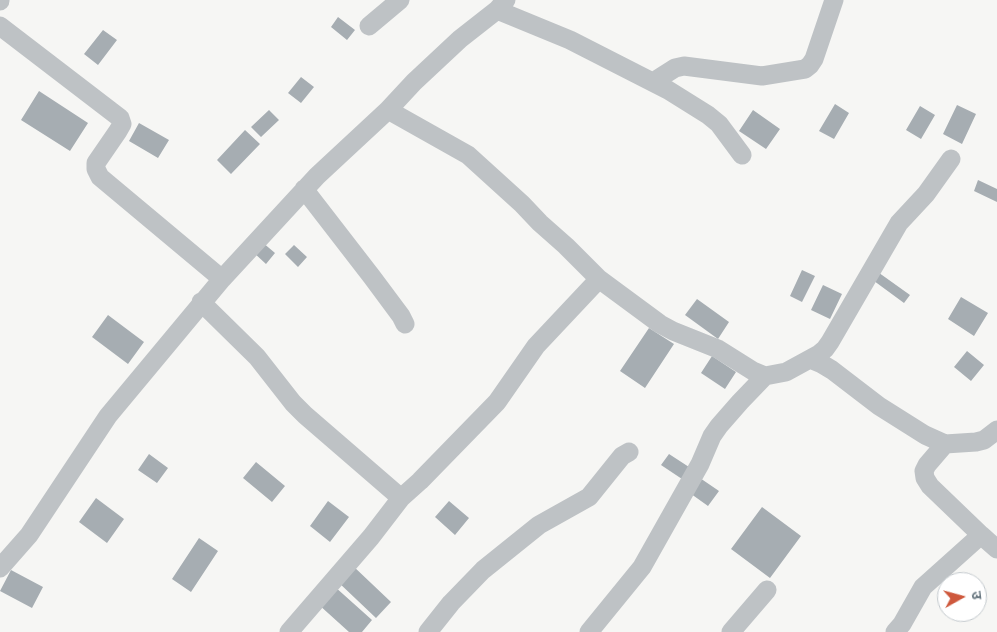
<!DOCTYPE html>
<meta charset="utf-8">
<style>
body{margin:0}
#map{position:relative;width:997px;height:632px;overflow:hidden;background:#f6f6f4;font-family:"Fira Sans","Noto Sans Devanagari",sans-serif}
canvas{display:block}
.north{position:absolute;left:937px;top:572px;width:50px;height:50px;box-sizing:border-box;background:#fff;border:1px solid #c3c9cd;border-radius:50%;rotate:83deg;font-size:14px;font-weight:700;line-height:20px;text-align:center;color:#697881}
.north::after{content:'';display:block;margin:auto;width:18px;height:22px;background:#ce583c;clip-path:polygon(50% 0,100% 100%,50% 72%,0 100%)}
</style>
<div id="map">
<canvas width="997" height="632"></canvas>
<div class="north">उ</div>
</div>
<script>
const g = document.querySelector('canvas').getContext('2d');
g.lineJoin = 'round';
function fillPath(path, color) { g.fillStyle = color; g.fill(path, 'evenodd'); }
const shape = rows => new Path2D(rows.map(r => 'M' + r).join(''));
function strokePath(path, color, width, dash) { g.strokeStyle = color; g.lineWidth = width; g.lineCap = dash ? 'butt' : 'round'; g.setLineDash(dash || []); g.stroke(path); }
const building = shape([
 [338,17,355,30,347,40,331,27],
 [103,30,117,40,98,65,84,54],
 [301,77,314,87,301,103,288,93],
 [39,91,88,123,70,151,21,120],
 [835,104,849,113,834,139,819,131],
 [957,105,976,114,962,144,943,134],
 [920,106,935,115,921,139,906,130],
 [269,110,279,120,261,137,251,127],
 [753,110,780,129,766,149,739,131],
 [139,123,169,140,158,158,129,141],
 [245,130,260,144,231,174,217,160],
 [978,180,997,189,997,202,974,191],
 [262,242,275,253,266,264,253,252],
 [294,245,307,257,298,267,285,254],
 [802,270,815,276,802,302,790,296],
 [875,270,910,295,904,303,870,278],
 [823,285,842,294,830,319,811,310],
 [961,297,988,313,974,336,948,319],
 [697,299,729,322,718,339,685,315],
 [108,315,144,342,128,364,92,337],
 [649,328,674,344,645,388,620,371],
 [967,351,984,365,971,381,954,367],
 [712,356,736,372,725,389,701,373],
 [149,454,168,468,157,483,138,470],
 [669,454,689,467,682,479,661,465],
 [256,462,285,486,272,502,243,478],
 [697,476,719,491,708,506,687,491],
 [96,498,124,519,107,543,79,522],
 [328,501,349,517,330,542,310,526],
 [449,501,469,518,455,535,435,517],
 [762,507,801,536,770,578,731,549],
 [199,538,218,551,191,592,172,579],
 [352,565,391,602,376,618,337,581],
 [11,570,43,587,32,608,0,591],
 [334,586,372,620,362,632,349,632,318,604]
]);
const minor = shape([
 [0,1,0,0],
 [497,10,570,40,668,90,708,115,719,124,742,155],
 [0,26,120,118,122,124,118,131,96,163,96,169,100,177,222,279],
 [369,26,400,0],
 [653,82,675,68,684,66,762,76,805,69,810,65,814,59,834,0],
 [388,110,468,155,522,204,540,223,566,246,599,279,660,324,673,331,718,349,753,371,765,376,786,372,819,354,825,349,830,342,899,223,926,194,951,159],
 [304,189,372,277,401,316,405,324],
 [201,302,257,357,293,403,305,415,401,498],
 [810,359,822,364,832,370,879,406,925,435,945,444,976,442,984,440,997,430],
 [945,444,927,465,924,471,925,478,930,486,981,535,997,549],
 [0,568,29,535,108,416,222,279,317,176,388,110,414,82,460,39,497,10,506,0],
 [289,632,371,537,401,498,420,481,497,402,536,346,599,279],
 [428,632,451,603,483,570,539,525,589,497,622,456,629,452],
 [589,632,642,567,700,464,712,436,719,426,740,402,765,376],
 [731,632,767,590],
 [895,632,902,624,923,587,981,535]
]);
fillPath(building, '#a6adb2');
strokePath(minor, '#bec2c5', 19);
</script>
